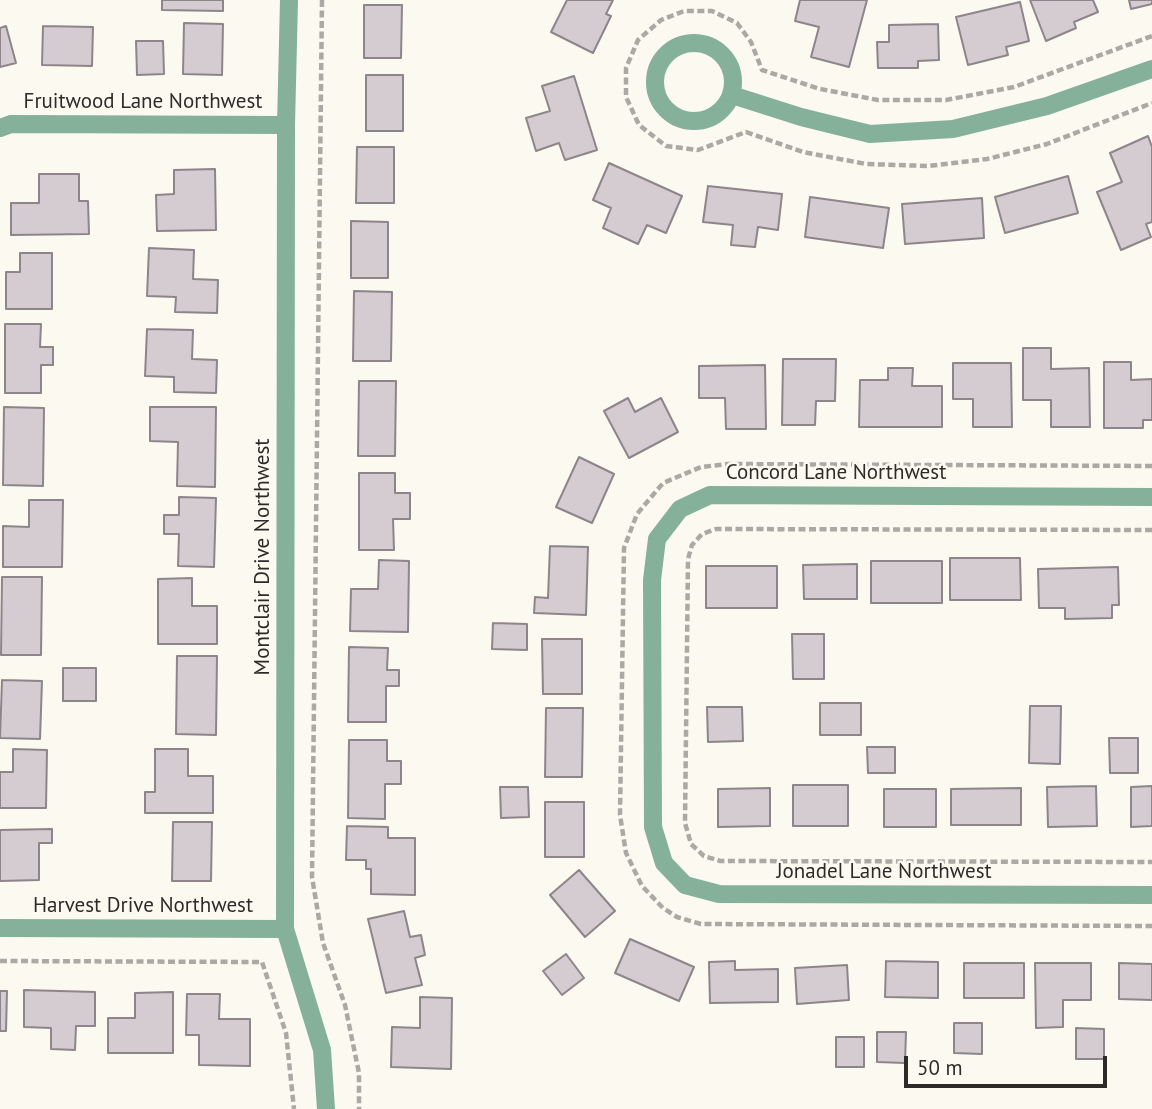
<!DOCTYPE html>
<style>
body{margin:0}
#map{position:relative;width:1152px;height:1109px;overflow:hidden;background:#fbf9f0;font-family:"PT Sans",sans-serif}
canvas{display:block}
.scale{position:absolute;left:904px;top:1056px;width:203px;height:32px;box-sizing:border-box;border:4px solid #2c2b28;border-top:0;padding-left:9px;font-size:21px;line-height:24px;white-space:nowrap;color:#2c2b28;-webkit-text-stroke:5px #fbf9f0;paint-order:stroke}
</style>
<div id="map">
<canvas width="1152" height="1109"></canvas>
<div class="scale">50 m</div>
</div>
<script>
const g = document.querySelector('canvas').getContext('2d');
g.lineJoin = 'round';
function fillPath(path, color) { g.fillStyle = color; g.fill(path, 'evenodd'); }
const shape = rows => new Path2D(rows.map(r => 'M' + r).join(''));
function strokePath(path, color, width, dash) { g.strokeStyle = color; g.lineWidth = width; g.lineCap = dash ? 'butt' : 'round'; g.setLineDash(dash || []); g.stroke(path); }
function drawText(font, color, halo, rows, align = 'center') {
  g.font = font + ' "PT Sans",sans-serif'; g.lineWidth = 5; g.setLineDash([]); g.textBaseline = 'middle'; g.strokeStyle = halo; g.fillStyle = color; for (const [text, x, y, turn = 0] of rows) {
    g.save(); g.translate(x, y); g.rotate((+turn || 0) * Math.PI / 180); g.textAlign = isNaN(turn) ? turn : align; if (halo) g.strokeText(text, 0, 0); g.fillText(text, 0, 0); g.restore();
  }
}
const building = shape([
 [162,0,223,0,223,11,162,10,162,0],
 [567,0,613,0,606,14,611,16,593,53,551,32,567,0],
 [800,0,867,0,849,67,811,57,819,27,795,21,800,0],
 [1030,0,1093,0,1098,12,1074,22,1076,28,1046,41,1030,0],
 [1129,0,1152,0,1152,4,1131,9,1129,0],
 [1020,2,1029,41,1006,47,1008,55,968,65,956,17,1020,2],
 [364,5,402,5,401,58,364,58,364,5],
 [184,23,223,24,222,75,183,74,184,23],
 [938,24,939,60,918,61,918,68,878,68,877,42,889,42,889,25,938,24],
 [6,26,16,63,0,67,0,28,6,26],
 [43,26,93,27,92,66,42,65,43,26],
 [136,41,163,41,164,74,137,75,136,41],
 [366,75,403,75,403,131,366,131,366,75],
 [574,76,597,150,565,160,559,143,536,151,526,118,550,111,542,86,574,76],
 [1148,136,1152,147,1152,222,1146,224,1151,237,1121,250,1097,192,1122,182,1110,153,1148,136],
 [357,147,394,147,394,203,356,203,357,147],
 [609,163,682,196,666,233,647,225,638,244,603,228,611,208,593,200,609,163],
 [215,169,216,230,157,231,156,195,174,194,174,170,215,169],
 [39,174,79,174,79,201,88,201,89,234,11,235,11,203,39,203,39,174],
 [1068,176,1078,213,1005,233,995,197,1068,176],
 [708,186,782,194,778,230,758,227,755,247,731,245,733,225,703,222,708,186],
 [810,197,889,208,883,248,805,237,810,197],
 [982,198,984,238,905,244,902,204,982,198],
 [351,221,388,222,388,278,351,278,351,221],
 [149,248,194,250,193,279,218,280,217,313,175,312,176,297,147,296,149,248],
 [20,253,52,253,52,309,6,309,6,272,20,272,20,253],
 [354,291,392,292,391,361,353,361,354,291],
 [5,324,41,324,40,347,53,347,53,365,41,365,41,393,5,393,5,324],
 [147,329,193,330,192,359,217,360,216,393,174,392,174,377,145,376,147,329],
 [1023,348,1051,348,1051,369,1089,368,1090,427,1051,427,1051,400,1023,400,1023,348],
 [783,359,836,359,835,401,816,401,815,425,782,425,783,359],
 [1104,362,1131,362,1131,380,1152,379,1152,420,1143,420,1143,428,1104,428,1104,362],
 [953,363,1011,363,1012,427,973,427,973,399,953,399,953,363],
 [765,365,766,429,726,429,725,398,699,398,699,366,765,365],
 [888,368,913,368,912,386,942,386,942,427,859,427,860,380,888,380,888,368],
 [359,381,396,381,395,456,358,456,359,381],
 [628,398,635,412,661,398,678,432,629,458,604,411,628,398],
 [4,407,44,408,43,486,3,485,4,407],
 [150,407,216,407,215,487,177,486,178,442,150,441,150,407],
 [579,457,614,474,592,523,556,507,579,457],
 [359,473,395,473,395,493,410,493,410,519,393,519,394,550,359,550,359,473],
 [179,497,216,498,214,567,178,566,179,534,164,534,164,515,179,515,179,497],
 [29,500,63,500,62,567,3,567,3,526,29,527,29,500],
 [550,546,588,547,586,615,534,613,535,597,548,598,550,546],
 [950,558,1020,558,1021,600,950,600,950,558],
 [379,560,409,561,408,632,350,631,351,589,378,589,379,560],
 [871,561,942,561,942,603,871,603,871,561],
 [857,564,857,599,804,599,803,565,857,564],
 [706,566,777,566,777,608,706,608,706,566],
 [1118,567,1119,605,1112,605,1112,618,1065,619,1065,608,1039,608,1038,569,1118,567],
 [2,577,42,577,41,655,1,655,2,577],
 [192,578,192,606,217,606,217,644,158,644,158,579,192,578],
 [493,623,527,624,527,650,492,649,493,623],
 [792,634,824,634,824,679,793,679,792,634],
 [542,639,582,639,582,694,543,694,542,639],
 [349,647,388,648,387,670,399,670,399,686,386,686,386,722,348,722,349,647],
 [177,656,217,656,216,735,176,734,177,656],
 [63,668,96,668,96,701,63,701,63,668],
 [2,680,42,681,40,739,0,738,2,680],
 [820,703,861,703,861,735,820,735,820,703],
 [1030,706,1061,706,1060,764,1029,763,1030,706],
 [707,707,742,707,743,741,708,742,707,707],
 [546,708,583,708,582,777,545,777,546,708],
 [1109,738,1138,738,1138,773,1110,773,1109,738],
 [349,740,387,740,387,761,401,761,401,784,385,784,385,819,348,818,349,740],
 [867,747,895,747,895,773,868,773,867,747],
 [13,749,47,750,46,808,0,808,0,772,13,772,13,749],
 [155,749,188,749,188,776,213,776,213,813,145,813,145,792,155,792,155,749],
 [793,785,848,785,848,826,793,826,793,785],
 [1096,786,1097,826,1048,827,1047,787,1096,786],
 [1152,786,1152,826,1131,827,1131,787,1152,786],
 [500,787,528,787,529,817,501,818,500,787],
 [770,788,770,826,718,827,718,789,770,788],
 [1021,788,1021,825,951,825,951,789,1021,788],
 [884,789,936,789,936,827,884,827,884,789],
 [545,802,584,802,584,857,545,857,545,802],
 [173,822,212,822,211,881,172,881,173,822],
 [347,826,388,827,388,838,415,838,415,895,371,894,371,869,366,869,366,860,346,860,347,826],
 [52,829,52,843,39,843,39,880,0,881,0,830,52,829],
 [579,870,615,911,585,937,550,895,579,870],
 [404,911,410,937,421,935,425,955,415,958,422,985,386,993,368,919,404,911],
 [630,939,694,967,679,1001,615,973,630,939],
 [566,954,584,978,562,995,543,971,566,954],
 [735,961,735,970,778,969,778,1002,710,1003,709,962,735,961],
 [886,961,938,962,938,998,885,997,886,961],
 [964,963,1024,963,1024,998,964,998,964,963],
 [1035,963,1091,963,1091,1000,1063,1000,1063,1027,1036,1028,1035,963],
 [1119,963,1152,964,1152,1000,1119,999,1119,963],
 [847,965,849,1000,797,1004,795,968,847,965],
 [24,990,95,992,95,1026,76,1026,75,1050,51,1049,51,1028,24,1027,24,990],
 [0,991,7,991,6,1031,0,1031,0,991],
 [173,992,173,1053,108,1053,108,1018,135,1018,135,993,173,992],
 [187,994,220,994,219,1019,250,1019,250,1066,199,1065,199,1035,186,1035,187,994],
 [420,997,452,998,451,1069,391,1067,392,1027,420,1028,420,997],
 [954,1023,982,1023,982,1054,954,1053,954,1023],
 [1076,1028,1104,1029,1104,1059,1076,1059,1076,1028],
 [877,1032,906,1032,905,1063,877,1062,877,1032],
 [836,1037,864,1037,864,1067,836,1067,836,1037]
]);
const path = shape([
 [322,0,312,877,323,943,345,1005,359,1073,359,1109],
 [1152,36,1014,87,946,100,878,100,820,89,762,70,751,42,737,23,712,11,684,11,661,20,638,40,626,68,626,97,639,125,666,146,698,150,746,132,803,152,866,164,929,166,987,159,1047,144,1152,103],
 [1152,466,728,464,701,467,663,483,637,514,624,548,620,815,626,853,642,886,663,908,677,917,701,924,1152,926],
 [1152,530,716,529,702,534,692,545,688,559,685,823,691,844,704,856,720,861,1152,862],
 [0,961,262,962,286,1033,294,1109]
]);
const street = shape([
 [289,0,286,125,285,929,322,1050,326,1109],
 '655 82a39 39 0 1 1 78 0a39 39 0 1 1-78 0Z',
 [732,95,801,117,870,134,953,129,1047,106,1152,69],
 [0,128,11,124,286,125],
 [1152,497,710,495,680,509,657,539,652,580,653,827,664,863,685,885,719,894,1152,895],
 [0,928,285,929]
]);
const streetNames = [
 ["Fruitwood Lane Northwest",143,102],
 ["Concord Lane Northwest",836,473],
 ["Montclair Drive Northwest",263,557,-90],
 ["Jonadel Lane Northwest",884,872],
 ["Harvest Drive Northwest",143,906]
];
fillPath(building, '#d5ccd1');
strokePath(building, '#8d858a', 2);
strokePath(path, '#aba9a3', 4.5, [7, 3.5]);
strokePath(street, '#85b099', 18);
drawText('21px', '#2c2b28', '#fbf9f0', streetNames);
</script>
